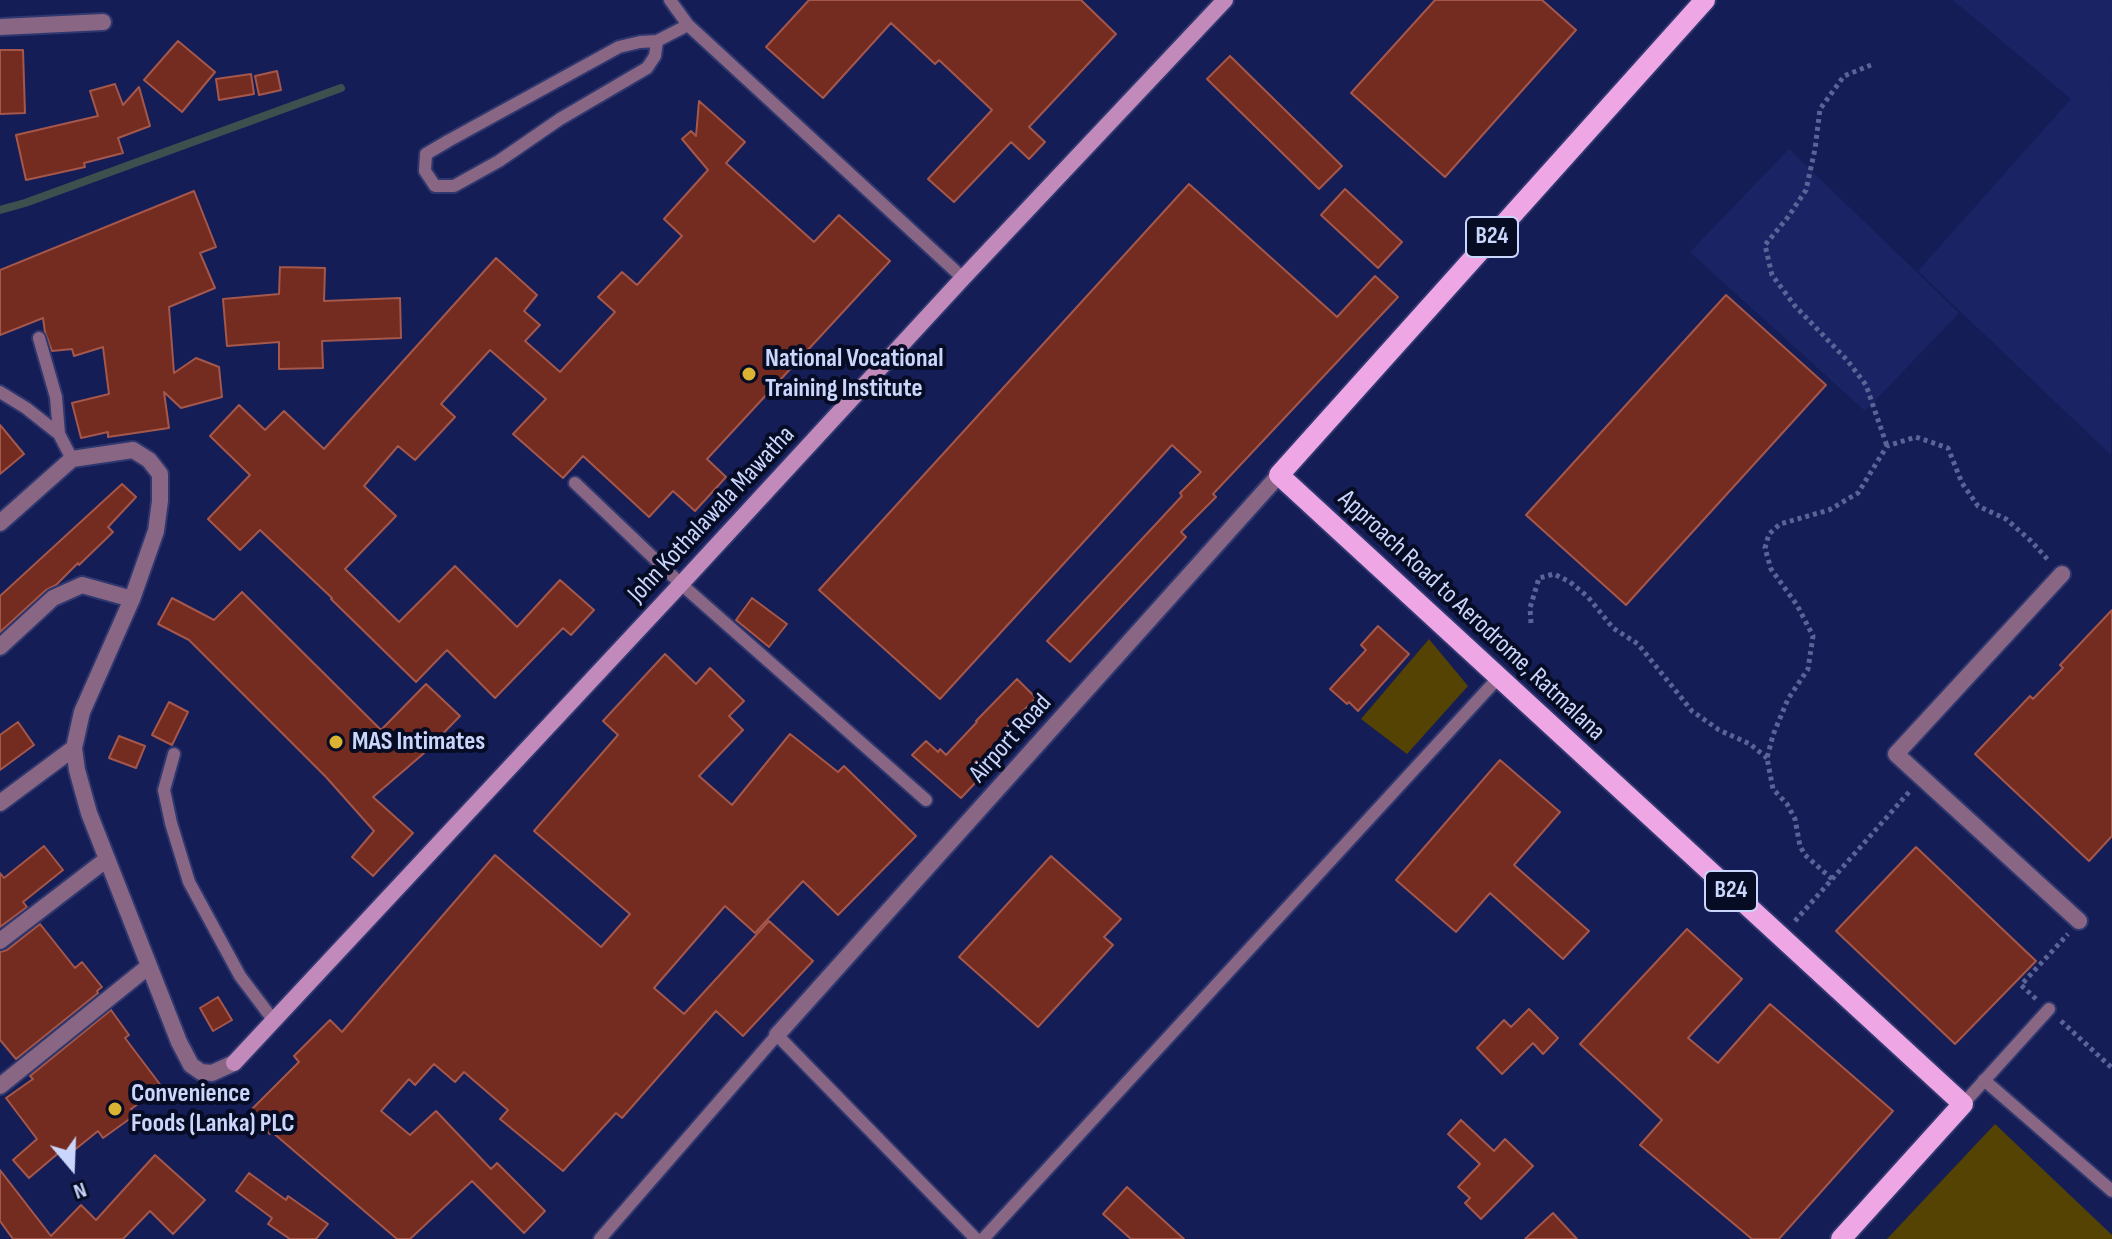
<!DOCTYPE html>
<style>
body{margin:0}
#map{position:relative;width:2112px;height:1239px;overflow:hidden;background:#151d57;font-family:"Sofia Sans Condensed",sans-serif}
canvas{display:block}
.north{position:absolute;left:32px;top:1127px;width:80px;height:80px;-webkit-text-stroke:6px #070c25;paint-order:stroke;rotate:161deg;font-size:22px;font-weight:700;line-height:32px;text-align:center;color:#cad6fb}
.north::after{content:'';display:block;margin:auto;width:28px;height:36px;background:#cad6fb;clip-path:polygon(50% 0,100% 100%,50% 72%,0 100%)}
</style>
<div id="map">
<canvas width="2112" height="1239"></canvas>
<div class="north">N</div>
</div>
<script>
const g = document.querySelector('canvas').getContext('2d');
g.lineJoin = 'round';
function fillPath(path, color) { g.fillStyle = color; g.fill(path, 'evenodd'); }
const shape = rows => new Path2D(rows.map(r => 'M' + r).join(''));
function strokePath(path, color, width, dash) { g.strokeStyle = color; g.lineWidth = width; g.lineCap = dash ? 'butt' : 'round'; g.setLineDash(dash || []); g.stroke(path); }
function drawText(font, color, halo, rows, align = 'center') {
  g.font = font + ' "Sofia Sans Condensed",sans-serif'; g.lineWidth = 8; g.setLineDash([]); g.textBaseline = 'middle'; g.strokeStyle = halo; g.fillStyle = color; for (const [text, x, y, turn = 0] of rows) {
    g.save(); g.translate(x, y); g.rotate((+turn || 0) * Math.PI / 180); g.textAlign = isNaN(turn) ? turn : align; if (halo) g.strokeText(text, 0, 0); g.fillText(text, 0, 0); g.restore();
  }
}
const built = shape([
 [1953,0,2112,0,2111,455,1918,271,2071,99],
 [1789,149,1959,313,1865,411,1690,252]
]);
const green = shape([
 [1429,639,1468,686,1407,754,1361,719],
 [1995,1124,2112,1235,2112,1239,1887,1239]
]);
const stream = shape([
 [0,210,25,203,341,88]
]);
const building = shape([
 [809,0,1081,0,1116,34,1029,127,1045,142,1029,159,1011,142,954,202,928,179,992,110,939,60,935,64,891,23,823,98,766,47,809,0],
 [1435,0,1542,0,1576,30,1445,177,1351,93,1435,0],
 [178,41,215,72,182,112,144,80,178,41],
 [0,50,23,50,25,113,0,114,0,50],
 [1230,56,1342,166,1319,189,1207,79,1230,56],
 [277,71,281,90,259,95,255,76,277,71],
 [251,74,254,94,219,100,216,79,251,74],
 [115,84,123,105,139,87,150,126,118,138,123,153,84,163,85,167,26,180,16,135,98,116,90,91,115,84],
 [699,101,745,142,726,163,814,242,839,215,890,261,707,459,726,477,695,511,673,491,649,517,583,456,563,478,513,434,546,399,490,350,441,404,455,417,415,460,398,446,364,486,396,516,345,569,399,622,455,566,517,627,560,580,594,610,571,635,563,628,495,698,447,650,416,682,331,599,332,598,260,530,240,550,208,519,250,475,210,436,239,405,265,430,284,411,324,449,496,258,537,295,524,311,540,325,525,341,560,372,615,312,598,297,622,272,637,285,682,236,664,219,708,170,682,139,691,131,696,136,699,101],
 [1189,184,1337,317,1375,276,1398,297,1213,494,1216,497,1181,532,1186,537,1070,662,1047,641,1182,496,1180,493,1201,472,1172,445,940,699,819,590,1189,184],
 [1345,189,1402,242,1378,268,1321,215,1345,189],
 [194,191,216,247,200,253,215,288,169,307,174,373,196,358,219,367,222,397,181,408,164,392,169,428,108,437,108,432,81,438,72,403,109,394,103,347,74,356,72,349,52,351,45,332,43,318,0,335,0,270,194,191],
 [280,267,325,268,324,301,400,298,401,338,322,341,323,368,279,369,279,342,227,346,223,299,279,294,280,267],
 [1726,295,1826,385,1626,605,1526,515,1726,295],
 [0,425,24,454,0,474,0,425],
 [122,484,136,497,108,527,113,532,79,565,78,563,56,585,46,590,0,632,0,596,122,484],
 [242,592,381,730,426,684,460,716,423,754,373,797,413,833,373,876,352,857,374,831,326,777,189,640,158,624,172,598,214,620,242,592],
 [752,598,787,624,769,647,736,620,752,598],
 [2112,610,2112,836,2089,861,1975,754,2030,696,2033,699,2063,668,2060,665,2112,610],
 [1378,626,1409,654,1358,711,1349,702,1347,704,1330,689,1366,650,1361,645,1378,626],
 [665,654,696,684,710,668,744,701,729,716,743,730,699,776,732,805,790,734,838,772,844,766,916,836,838,915,803,881,755,933,725,906,654,988,684,1014,769,921,813,961,743,1036,716,1011,622,1118,616,1113,563,1171,500,1119,508,1110,464,1072,455,1082,434,1064,415,1085,409,1079,381,1111,410,1135,436,1111,491,1169,497,1163,545,1211,524,1233,472,1181,410,1239,397,1239,272,1132,270,1134,248,1113,299,1062,294,1056,330,1020,342,1032,495,855,601,947,630,914,534,831,618,735,603,721,665,654],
 [1017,679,1036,698,1007,727,1012,732,971,776,977,781,961,798,912,755,926,741,938,752,940,749,946,755,977,722,976,721,1017,679],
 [169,702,188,712,172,745,152,735,169,702],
 [18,722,34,745,0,770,0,735,18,722],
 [119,736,145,746,136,768,109,758,119,736],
 [1500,760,1560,812,1514,865,1589,931,1563,959,1490,893,1456,932,1396,880,1500,760],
 [44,846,63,870,23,902,27,907,0,927,0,873,4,878,44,846],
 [1916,847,2036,961,1955,1044,1836,931,1916,847],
 [1051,856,1121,919,1104,937,1113,945,1038,1027,959,957,1051,856],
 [40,924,75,968,82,962,102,987,97,991,98,993,16,1059,0,1040,0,952,7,950,40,924],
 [1687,929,1742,979,1688,1038,1718,1063,1770,1004,1893,1111,1779,1239,1752,1239,1640,1145,1662,1120,1580,1044,1687,929],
 [218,997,232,1020,213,1031,200,1008,218,997],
 [1529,1009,1558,1038,1543,1054,1533,1043,1502,1074,1477,1048,1504,1020,1511,1027,1529,1009],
 [111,1010,129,1035,125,1038,162,1087,131,1109,135,1115,103,1138,98,1131,67,1156,62,1150,29,1178,13,1160,37,1139,6,1098,33,1079,30,1076,111,1010],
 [1461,1120,1494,1151,1505,1139,1533,1166,1481,1219,1465,1203,1470,1198,1458,1187,1480,1164,1448,1134,1461,1120],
 [155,1155,205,1200,173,1234,150,1211,123,1239,13,1239,0,1221,0,1170,51,1236,81,1205,96,1220,155,1155],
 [249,1173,286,1200,288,1196,328,1224,316,1239,290,1239,268,1224,272,1218,236,1191,249,1173],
 [1127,1187,1184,1239,1131,1239,1103,1214,1127,1187],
 [1553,1213,1577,1239,1525,1239,1553,1213]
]);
const path = shape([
 [1871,65,1844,76,1820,109,1815,149,1806,190,1788,217,1765,245,1772,275,1795,306,1847,360,1866,385,1887,446],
 [1531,623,1530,608,1539,578,1554,574,1570,582,1588,597,1613,628,1638,644,1692,711,1719,730,1750,744,1767,758],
 [1832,879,1805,855,1800,846,1795,819,1787,804,1773,789,1767,758,1773,735,1788,699,1808,669,1813,636,1797,605,1771,569,1765,548,1769,534,1780,524,1829,510,1858,493,1887,446,1916,437,1948,448,1962,483,1978,506,2006,519,2031,541,2050,562],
 [1795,921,1910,791],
 [2036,999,2021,985,2068,934],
 [2061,1021,2112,1068]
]);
const lane = shape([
 [670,0,688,25,963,278],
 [657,41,655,56,647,68,560,119,499,161,454,186,435,186,425,171,426,154,448,141,619,47,640,42,657,41,688,25],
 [39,338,56,397,59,434],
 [0,392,26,408,59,434,72,459],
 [575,483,681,584,926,800],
 [174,754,164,790,171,823,189,882,240,976,274,1021],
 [1984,1080,2112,1191],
 [1963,1104,2049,1009],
 [600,1239,777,1035,976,1239],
 [983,1239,1499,677]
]);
const street = shape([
 [0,27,103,22],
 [0,523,72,459,133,450,149,460,160,474,160,501,156,531,132,599,82,712,74,748,77,770,89,813,179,1042,191,1065,201,1072,212,1073,234,1063],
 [2062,574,1896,754,2079,921],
 [0,647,53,598,82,585,132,599],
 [0,803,74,748],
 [0,941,107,859],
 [777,1035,1279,475],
 [0,1086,149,966]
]);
const secondary = shape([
 [234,1063,681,584,963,278,1225,0]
]);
const primary = shape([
 [1705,0,1279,475,1963,1104,1841,1239]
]);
const markers = [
 [749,374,8,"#dab333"],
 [336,742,8,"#dab333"],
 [115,1109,8,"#dab333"]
];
const shields = [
 [1492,237,52],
 [1731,891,52]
];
const shieldNames = [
 ["B24",1492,237],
 ["B24",1731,891]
];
const poiNames = [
 ["National Vocational",765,359],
 ["Training Institute",765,389],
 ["MAS Intimates",352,742],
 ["Convenience",131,1094],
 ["Foods (Lanka) PLC",131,1124]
];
const streetNames = [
 ["John Kothalawala Mawatha",712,515,-47],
 ["Approach Road to Aerodrome, Ratmalana",1471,616,43],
 ["Airport Road",1011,739,-48]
];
fillPath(built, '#1a2465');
fillPath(green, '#554304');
strokePath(stream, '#3d504e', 8);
fillPath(building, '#742b20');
strokePath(building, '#a4574a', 2);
strokePath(lane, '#2e376e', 16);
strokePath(street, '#2e376e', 20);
strokePath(secondary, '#2e376e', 20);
strokePath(primary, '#2e376e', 24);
strokePath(path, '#5a6496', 5, [4, 4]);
strokePath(lane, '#896684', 12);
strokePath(street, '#896684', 16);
strokePath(secondary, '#c28abb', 16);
strokePath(primary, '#eea6e5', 20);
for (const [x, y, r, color] of markers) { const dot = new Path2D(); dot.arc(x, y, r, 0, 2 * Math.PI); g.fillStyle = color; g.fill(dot); strokePath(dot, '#070c25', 3); }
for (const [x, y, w] of shields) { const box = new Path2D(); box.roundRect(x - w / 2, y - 20, w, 40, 6); g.fillStyle = '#070c25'; g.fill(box); strokePath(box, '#cad6fb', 2); }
drawText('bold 24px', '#cad6fb', null, shieldNames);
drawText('bold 26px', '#cad6fb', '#070c25', poiNames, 'left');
drawText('26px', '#cad6fb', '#070c25', streetNames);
</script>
